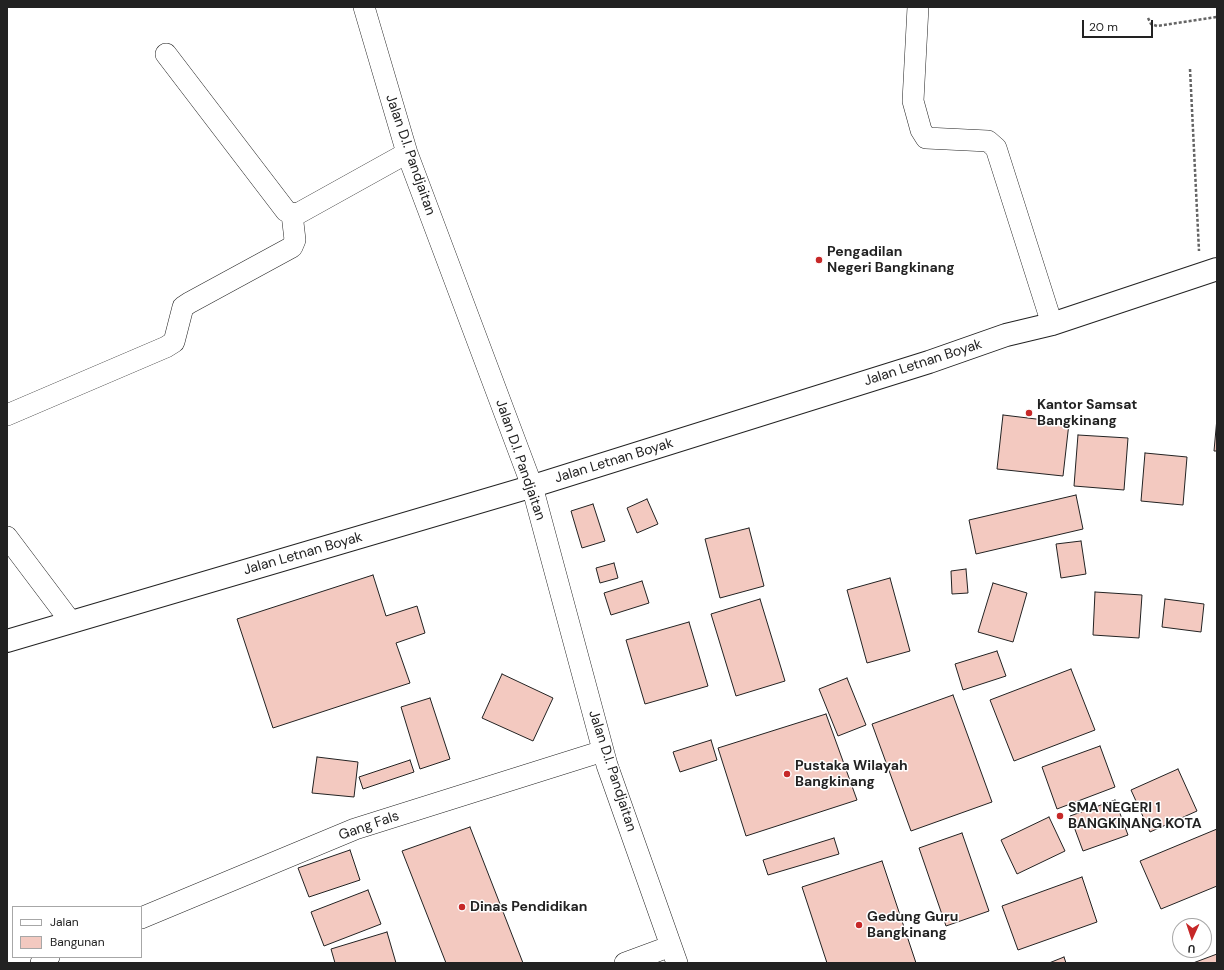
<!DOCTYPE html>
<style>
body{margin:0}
#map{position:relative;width:1224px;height:970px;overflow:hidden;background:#fff;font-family:"DM Sans",sans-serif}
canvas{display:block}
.frame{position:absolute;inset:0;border:8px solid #222;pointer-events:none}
.legend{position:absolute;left:12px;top:906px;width:130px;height:52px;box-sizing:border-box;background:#fff;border:1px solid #a7a7a7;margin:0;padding:5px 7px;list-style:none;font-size:12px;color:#222}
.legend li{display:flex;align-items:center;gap:8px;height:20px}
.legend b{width:20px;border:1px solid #a7a7a7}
.north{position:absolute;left:1172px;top:918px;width:40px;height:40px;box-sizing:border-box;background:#fff;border:1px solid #a7a7a7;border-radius:50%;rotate:183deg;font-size:11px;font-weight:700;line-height:16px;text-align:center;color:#222}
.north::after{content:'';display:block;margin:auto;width:14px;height:18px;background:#c62828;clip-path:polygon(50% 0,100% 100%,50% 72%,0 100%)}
.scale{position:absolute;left:1082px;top:20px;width:71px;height:18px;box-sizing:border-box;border:2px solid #222;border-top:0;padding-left:5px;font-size:12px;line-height:14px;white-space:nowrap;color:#222;-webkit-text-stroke:3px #fff;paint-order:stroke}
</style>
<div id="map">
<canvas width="1224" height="970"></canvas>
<div class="frame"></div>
<ul class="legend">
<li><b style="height:5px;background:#fff"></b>Jalan</li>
<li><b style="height:11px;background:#f3c9c0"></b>Bangunan</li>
</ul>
<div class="north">U</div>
<div class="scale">20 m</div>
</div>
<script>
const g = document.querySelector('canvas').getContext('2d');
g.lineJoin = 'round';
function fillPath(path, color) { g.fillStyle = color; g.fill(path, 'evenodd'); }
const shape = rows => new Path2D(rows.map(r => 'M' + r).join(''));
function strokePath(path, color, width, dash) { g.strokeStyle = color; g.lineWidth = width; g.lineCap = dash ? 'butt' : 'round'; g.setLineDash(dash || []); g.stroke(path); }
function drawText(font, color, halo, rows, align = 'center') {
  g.font = font + ' "DM Sans",sans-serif'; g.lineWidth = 3; g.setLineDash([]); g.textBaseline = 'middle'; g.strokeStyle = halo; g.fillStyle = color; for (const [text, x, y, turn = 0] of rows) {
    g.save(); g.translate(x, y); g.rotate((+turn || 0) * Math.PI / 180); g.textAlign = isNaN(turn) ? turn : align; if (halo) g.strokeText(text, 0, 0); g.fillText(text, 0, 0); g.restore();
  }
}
const building = shape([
 [1003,415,1069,423,1063,476,997,469,1003,415],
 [1217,418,1217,451,1214,451,1217,418],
 [1078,435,1128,438,1124,490,1074,486,1078,435],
 [1145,453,1187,457,1183,505,1141,501,1145,453],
 [1076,495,1083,529,976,554,969,520,1076,495],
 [647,499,658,524,637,533,627,508,647,499],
 [593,504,605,541,582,548,571,511,593,504],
 [749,528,764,586,720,598,705,539,749,528],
 [1081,541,1086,574,1061,578,1056,544,1081,541],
 [614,563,618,578,600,583,596,568,614,563],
 [966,569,968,593,952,594,951,571,966,569],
 [373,575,386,616,417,606,425,633,396,643,410,683,273,728,237,619,373,575],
 [890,578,910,651,867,663,847,590,890,578],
 [642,581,649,603,611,615,604,593,642,581],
 [993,583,1027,593,1013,642,978,632,993,583],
 [1095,592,1142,595,1139,638,1093,635,1095,592],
 [760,599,785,681,736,696,711,614,760,599],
 [1165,599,1204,604,1201,632,1162,627,1165,599],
 [689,622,708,686,645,704,626,640,689,622],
 [997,651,1006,676,963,690,955,664,997,651],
 [1071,669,1095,730,1014,761,990,700,1071,669],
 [502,674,553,698,533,741,482,718,502,674],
 [847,678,866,725,838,736,819,689,847,678],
 [953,695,992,802,911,831,872,724,953,695],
 [430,698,450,759,420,769,401,707,430,698],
 [826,714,857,800,746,836,718,748,826,714],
 [711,740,717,760,680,772,673,752,711,740],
 [1100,746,1115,787,1057,809,1042,767,1100,746],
 [317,757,358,762,354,797,312,793,317,757],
 [410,760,414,772,363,789,359,777,410,760],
 [1178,769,1197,811,1150,832,1131,790,1178,769],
 [1115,800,1128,835,1083,851,1070,816,1115,800],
 [1049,817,1065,851,1017,874,1001,840,1049,817],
 [470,827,523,963,446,963,402,851,470,827],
 [1217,829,1217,886,1161,909,1140,861,1217,829],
 [962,833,989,911,946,926,919,848,962,833],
 [834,838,839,854,768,875,763,860,834,838],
 [350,850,360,880,309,897,298,868,350,850],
 [882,861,916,963,827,963,802,887,882,861],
 [1082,877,1097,922,1018,950,1002,906,1082,877],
 [368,890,381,924,324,946,311,912,368,890],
 [387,932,396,963,335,963,331,949,387,932],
 [1217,954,1217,963,1193,963,1217,954],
 [1064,957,1066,963,1049,963,1064,957]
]);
const path = shape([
 [1148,18,1151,24,1157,26,1217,17],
 [1190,69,1199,251]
]);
const minor = shape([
 [364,7,407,153,532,486,607,765,677,963],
 [918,7,913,101,921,130,926,138,988,141,996,148,1052,324],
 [166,54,286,211,292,214,299,213,407,153],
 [7,415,166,347,174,342,183,307,189,303,292,247,295,240,292,214],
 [7,537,71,622],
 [141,918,355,829,603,751],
 [41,963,45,959,49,957],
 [625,963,671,946]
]);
const tertiary = shape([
 [7,641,530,487,929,362,1006,335,1052,324,1217,269]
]);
const markers = [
 [819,260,4,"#c62828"],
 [1029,413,4,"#c62828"],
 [787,774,4,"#c62828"],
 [1060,816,4,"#c62828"],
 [462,907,4,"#c62828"],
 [859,925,4,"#c62828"]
];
const streetNames = [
 ["Jalan D.I. Pandjaitan",410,155,71],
 ["Jalan Letnan Boyak",923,363,-18],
 ["Jalan D.I. Pandjaitan",520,460,71],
 ["Jalan Letnan Boyak",614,461,-17],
 ["Jalan Letnan Boyak",303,554,-16],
 ["Jalan D.I. Pandjaitan",612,771,72],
 ["Gang Fals",369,826,-19]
];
const poiNames = [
 ["Pengadilan",827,252],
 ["Negeri Bangkinang",827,268],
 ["Kantor Samsat",1037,405],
 ["Bangkinang",1037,421],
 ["Pustaka Wilayah",795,766],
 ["Bangkinang",795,782],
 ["SMA NEGERI 1",1068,808],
 ["BANGKINANG KOTA",1068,824],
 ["Dinas Pendidikan",470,907],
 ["Gedung Guru",867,917],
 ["Bangkinang",867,933]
];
fillPath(building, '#f3c9c0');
strokePath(building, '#222', 1);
strokePath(minor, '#222', 22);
strokePath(tertiary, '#222', 24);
strokePath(path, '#646464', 2.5, [3, 2]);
strokePath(minor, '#fff', 21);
strokePath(tertiary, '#fff', 22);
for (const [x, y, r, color] of markers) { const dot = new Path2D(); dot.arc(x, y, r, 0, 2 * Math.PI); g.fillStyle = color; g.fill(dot); strokePath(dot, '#fff', 1.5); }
drawText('14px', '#222', '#fff', streetNames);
drawText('bold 14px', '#222', '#fff', poiNames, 'left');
</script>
